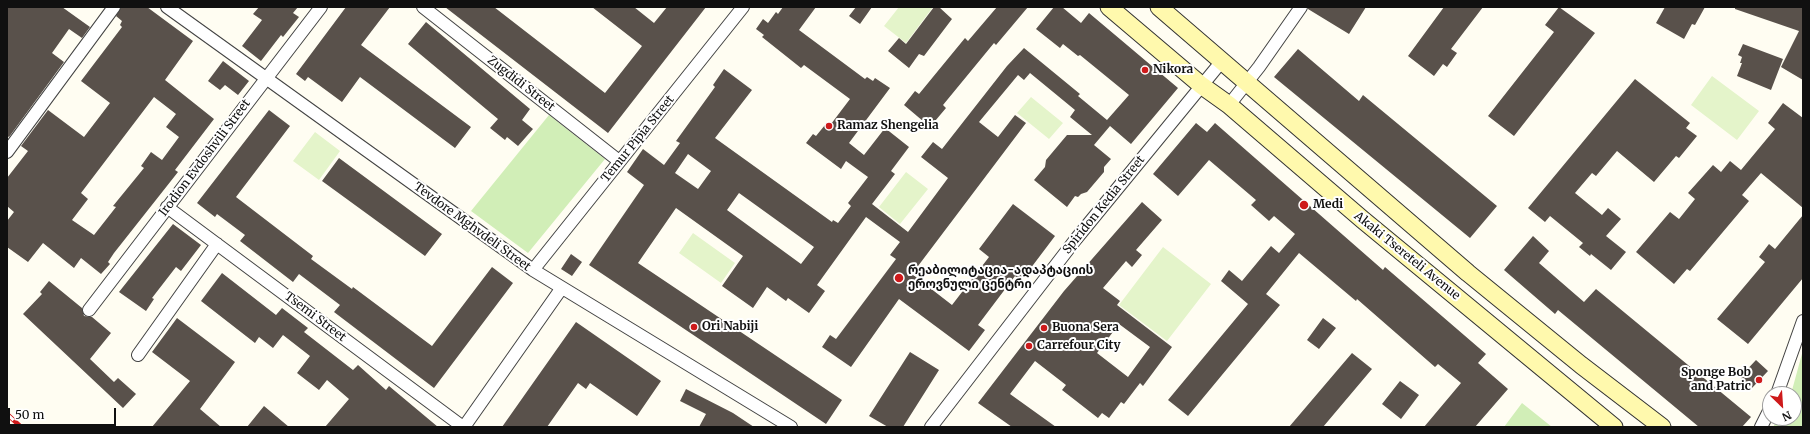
<!DOCTYPE html>
<meta charset="utf-8">
<style>
body{margin:0}
#map{position:relative;width:1810px;height:434px;overflow:hidden;background:#fffdf2;font-family:Merriweather,serif}
canvas{display:block}
.frame{position:absolute;inset:0;border:8px solid #101010;pointer-events:none}
.north{position:absolute;left:1762px;top:386px;width:40px;height:40px;box-sizing:border-box;background:#fff;border:1px solid #9f9f9f;border-radius:50%;rotate:155deg;font-size:11px;font-weight:700;line-height:16px;text-align:center;color:#101010}
.north::after{content:'';display:block;margin:auto;width:14px;height:18px;background:#ce1a1b;clip-path:polygon(50% 0,100% 100%,50% 72%,0 100%)}
.scale{position:absolute;left:8px;top:408px;width:108px;height:18px;box-sizing:border-box;border:2px solid #101010;border-top:0;padding-left:5px;font-size:12px;line-height:14px;white-space:nowrap;color:#101010;-webkit-text-stroke:3px #fff;paint-order:stroke}
</style>
<div id="map">
<canvas width="1810" height="434"></canvas>
<div class="frame"></div>
<div class="north">N</div>
<div class="scale">50 m</div>
</div>
<script>
const g = document.querySelector('canvas').getContext('2d');
g.lineJoin = 'round';
function fillPath(path, color) { g.fillStyle = color; g.fill(path, 'evenodd'); }
const shape = rows => new Path2D(rows.map(r => 'M' + r).join(''));
function strokePath(path, color, width, dash) { g.strokeStyle = color; g.lineWidth = width; g.lineCap = dash ? 'butt' : 'round'; g.setLineDash(dash || []); g.stroke(path); }
function drawText(font, color, halo, rows, align = 'center') {
  g.font = font + ' Merriweather,"Noto Sans Georgian",serif'; g.lineWidth = 4; g.setLineDash([]); g.textBaseline = 'middle'; g.strokeStyle = halo; g.fillStyle = color; for (const [text, x, y, turn = 0] of rows) {
    g.save(); g.translate(x, y); g.rotate((+turn || 0) * Math.PI / 180); g.textAlign = isNaN(turn) ? turn : align; if (halo) g.strokeText(text, 0, 0); g.fillText(text, 0, 0); g.restore();
  }
}
const green = shape([
 [549,115,605,159,528,253,471,211],
 [1803,350,1803,427,1773,427,1779,418,1794,418,1794,394,1791,394],
 [1522,403,1552,427,1504,427]
]);
const pitch = shape([
 [899,7,933,7,906,43,884,26],
 [1712,76,1759,111,1737,140,1691,105],
 [1031,97,1063,123,1049,139,1017,113],
 [315,132,340,151,319,180,293,161],
 [906,172,928,189,900,224,879,207],
 [693,233,735,263,721,283,679,253],
 [1163,247,1211,284,1167,341,1119,305]
]);
const building = shape([
 [7,7,62,7,90,27,82,38,69,29,52,53,64,62,9,137,7,136],
 [121,7,147,7,193,41,165,80,214,119,175,170,178,172,114,253,108,262,110,264,101,274,81,258,74,268,43,243,28,262,7,247,7,221,14,212,7,206,7,178,28,151,21,146,48,110,84,137,110,103,81,81,122,27,120,25,122,21,116,16],
 [154,97,176,114,166,127,179,137,162,160,151,152,141,166,144,168,113,206,116,207,94,235,72,220,88,199,81,193],
 [259,7,298,7,293,13,299,17,283,37,281,35,261,61,242,46,262,20,253,14],
 [346,7,390,7,361,45,471,127,455,148,360,77,342,102,308,77,305,81,296,74],
 [445,7,494,7,605,93,642,46,592,7,634,7,654,23,667,7,706,7,608,133],
 [783,7,816,7,799,30,865,79,867,77,873,81,875,78,890,88,849,143,864,155,885,128,909,147,891,171,895,174,872,204,908,232,948,178,921,157,933,142,942,149,1007,66,1024,48,1080,94,1078,96,1107,120,1129,95,1080,55,1078,56,1063,44,1060,48,1036,29,1054,7,1062,7,1081,23,1089,13,1178,88,1131,144,1110,126,1094,145,1111,159,1104,167,1104,172,1087,192,1081,194,1078,197,1075,196,1067,207,1034,180,1045,167,1046,160,1067,135,1092,135,1070,117,1075,110,1030,73,1024,80,1018,75,979,122,998,137,1015,115,1026,123,912,274,952,305,989,257,979,249,1013,204,1055,236,1021,281,1015,276,978,325,985,330,969,351,899,299,851,367,822,347,830,335,836,339,896,259,890,255,900,242,866,217,817,285,825,291,809,313,788,298,786,301,767,287,753,308,722,286,743,256,676,208,638,263,842,400,826,424,589,265,644,185,627,172,643,149,664,165,680,143,676,141,715,87,713,85,724,69,752,90,715,138,832,222,833,220,838,223,851,206,848,203,868,177,846,161,841,169,806,143,813,134,816,136,825,125,828,128,850,99,804,65,801,68,762,37,764,35,756,29,763,19,768,23,776,12,778,14],
 [688,154,711,171,698,189,675,173],
 [739,193,814,247,801,264,727,210],
 [856,7,872,7,860,24,849,16],
 [934,7,939,7,952,19,924,56,919,54,909,68,888,51,899,38,906,44],
 [997,7,1028,7,996,45,994,43,943,105,946,108,930,127,904,105,915,91,919,94,965,38,968,41],
 [1308,7,1366,7,1349,34,1308,9],
 [1444,7,1483,7,1451,49,1457,53,1447,67,1443,64,1434,76,1408,56],
 [1559,7,1595,33,1514,136,1488,116,1554,32,1545,25],
 [1665,7,1705,7,1695,25,1692,24,1684,39,1656,23],
 [1735,7,1803,7,1803,80,1781,67,1799,31,1735,9],
 [426,22,530,109,522,120,533,129,518,146,507,137,505,140,490,128,498,119,408,44],
 [1743,44,1783,59,1771,90,1737,76,1742,63,1740,63,1742,57,1738,55],
 [1298,49,1359,101,1363,95,1497,206,1470,238,1274,77],
 [223,61,249,81,238,95,225,85,220,90,208,81],
 [1635,79,1690,123,1686,128,1697,136,1679,158,1676,156,1654,182,1617,151,1596,176,1592,173,1575,193,1602,215,1608,208,1621,219,1606,236,1626,252,1611,270,1591,254,1590,256,1579,247,1583,243,1550,216,1545,222,1528,208],
 [1783,103,1803,118,1803,208,1761,173,1742,195,1749,201,1690,271,1687,269,1674,284,1636,252,1670,212,1679,219,1695,199,1688,193,1713,165,1721,172,1730,161,1741,170,1775,129,1768,123],
 [269,110,290,126,236,197,313,256,311,259,352,289,353,287,432,346,492,267,513,283,434,388,334,312,340,305,299,274,293,282,240,241,245,235,217,214,215,217,197,203],
 [1196,123,1207,132,1215,123,1383,270,1385,267,1486,354,1478,363,1508,389,1475,427,1424,427,1461,383,1438,364,1435,367,1357,299,1356,301,1299,253,1266,294,1280,305,1188,416,1168,400,1248,304,1221,281,1229,270,1242,281,1271,246,1279,253,1295,234,1274,216,1269,221,1251,205,1256,200,1209,160,1178,196,1153,174],
 [339,158,442,234,425,256,322,181],
 [1142,202,1162,220,1136,250,1142,255,1132,267,1126,261,1103,288,1120,301,1117,305,1172,347,1143,386,1140,383,1124,404,1121,402,1109,418,1102,413,1098,418,1062,390,1066,385,1035,361,1010,394,1056,427,1012,427,978,403,1064,291],
 [1119,324,1150,347,1128,377,1097,353],
 [1803,215,1803,278,1748,344,1717,319,1765,262,1759,257,1769,244,1775,249],
 [173,224,201,245,181,271,176,267,152,298,154,299,146,311,119,292],
 [1533,236,1549,251,1539,263,1584,302,1596,289,1751,417,1742,427,1699,427,1558,310,1555,314,1504,270],
 [571,254,582,262,572,276,561,269],
 [222,273,276,315,282,308,308,328,304,332,353,370,358,365,386,390,389,386,438,427,325,427,349,399,327,380,319,390,297,373,310,356,283,335,273,348,259,337,255,343,201,301],
 [49,281,82,308,84,316,92,317,111,333,90,359,114,382,118,378,136,394,123,408,23,314,42,294,40,292],
 [177,318,235,362,200,409,221,427,152,427,190,381,152,352],
 [1323,318,1336,328,1319,349,1307,340],
 [576,322,661,381,637,416,590,383,586,389,578,383,547,427,502,427],
 [910,352,939,370,903,427,888,427,869,416],
 [1352,353,1372,369,1323,427,1289,427],
 [1756,360,1768,371,1752,388,1740,377],
 [1400,381,1419,395,1401,419,1382,404],
 [686,389,733,413,754,427,699,427,706,414,680,401],
 [264,406,289,427,247,427]
]);
const street = shape([
 [167,7,533,270,791,427],
 [423,7,619,161],
 [1229,105,1259,67,1301,7],
 [7,152,114,7],
 [167,207,463,427],
 [533,270,743,7],
 [89,310,321,7],
 [138,355,217,244],
 [1777,394,1803,321],
 [464,427,561,289],
 [931,427,1076,239,1222,61],
 [1761,427,1770,409]
]);
const secondary = shape([
 [1109,7,1201,85,1229,105,1363,220,1614,427],
 [1159,7,1468,273,1581,365,1662,427]
]);
const rail = shape([
 [7,414,21,427]
]);
const markers = [
 [1145,70,4,"#ce1a1b"],
 [829,126,4,"#ce1a1b"],
 [1304,205,5,"#ce1a1b"],
 [899,278,5,"#ce1a1b"],
 [694,327,4,"#ce1a1b"],
 [1044,328,4,"#ce1a1b"],
 [1029,346,4,"#ce1a1b"],
 [1759,380,4,"#ce1a1b"]
];
const poiNames = [
 ["Nikora",1153,70],
 ["Ramaz Shengelia",837,126],
 ["Medi",1313,205],
 ["რეაბილიტაცია-ადაპტაციის",908,271],
 ["ეროვნული ცენტრი",908,285],
 ["Ori Nabiji",702,327],
 ["Buona Sera",1052,328],
 ["Carrefour City",1037,346],
 ["Sponge Bob",1751,373,"right"],
 ["and Patric",1751,387,"right"]
];
const streetNames = [
 ["Zugdidi Street",521,84,38],
 ["Temur Pipia Street",638,139,-51],
 ["Irodion Evdoshvili Street",205,158,-53],
 ["Spiridon Kedia Street",1104,205,-51],
 ["Tevdore Mghvdeli Street",472,227,36],
 ["Akaki Tsereteli Avenue",1407,256,39],
 ["Tsemi Street",315,317,37]
];
fillPath(green, '#d1eeb7');
fillPath(pitch, '#e4f4ca');
fillPath(building, '#59514b');
strokePath(street, '#434343', 14);
strokePath(secondary, '#323232', 19);
strokePath(street, '#fff', 12);
strokePath(secondary, '#fff9ad', 17);
strokePath(rail, '#ce1a1b', 4.5);
strokePath(rail, '#fff', 3, [9]);
for (const [x, y, r, color] of markers) { const dot = new Path2D(); dot.arc(x, y, r, 0, 2 * Math.PI); g.fillStyle = color; g.fill(dot); strokePath(dot, '#fff', 1.5); }
drawText('bold 12px', '#101010', '#fff', poiNames, 'left');
drawText('12px', '#101010', '#fff', streetNames);
</script>
